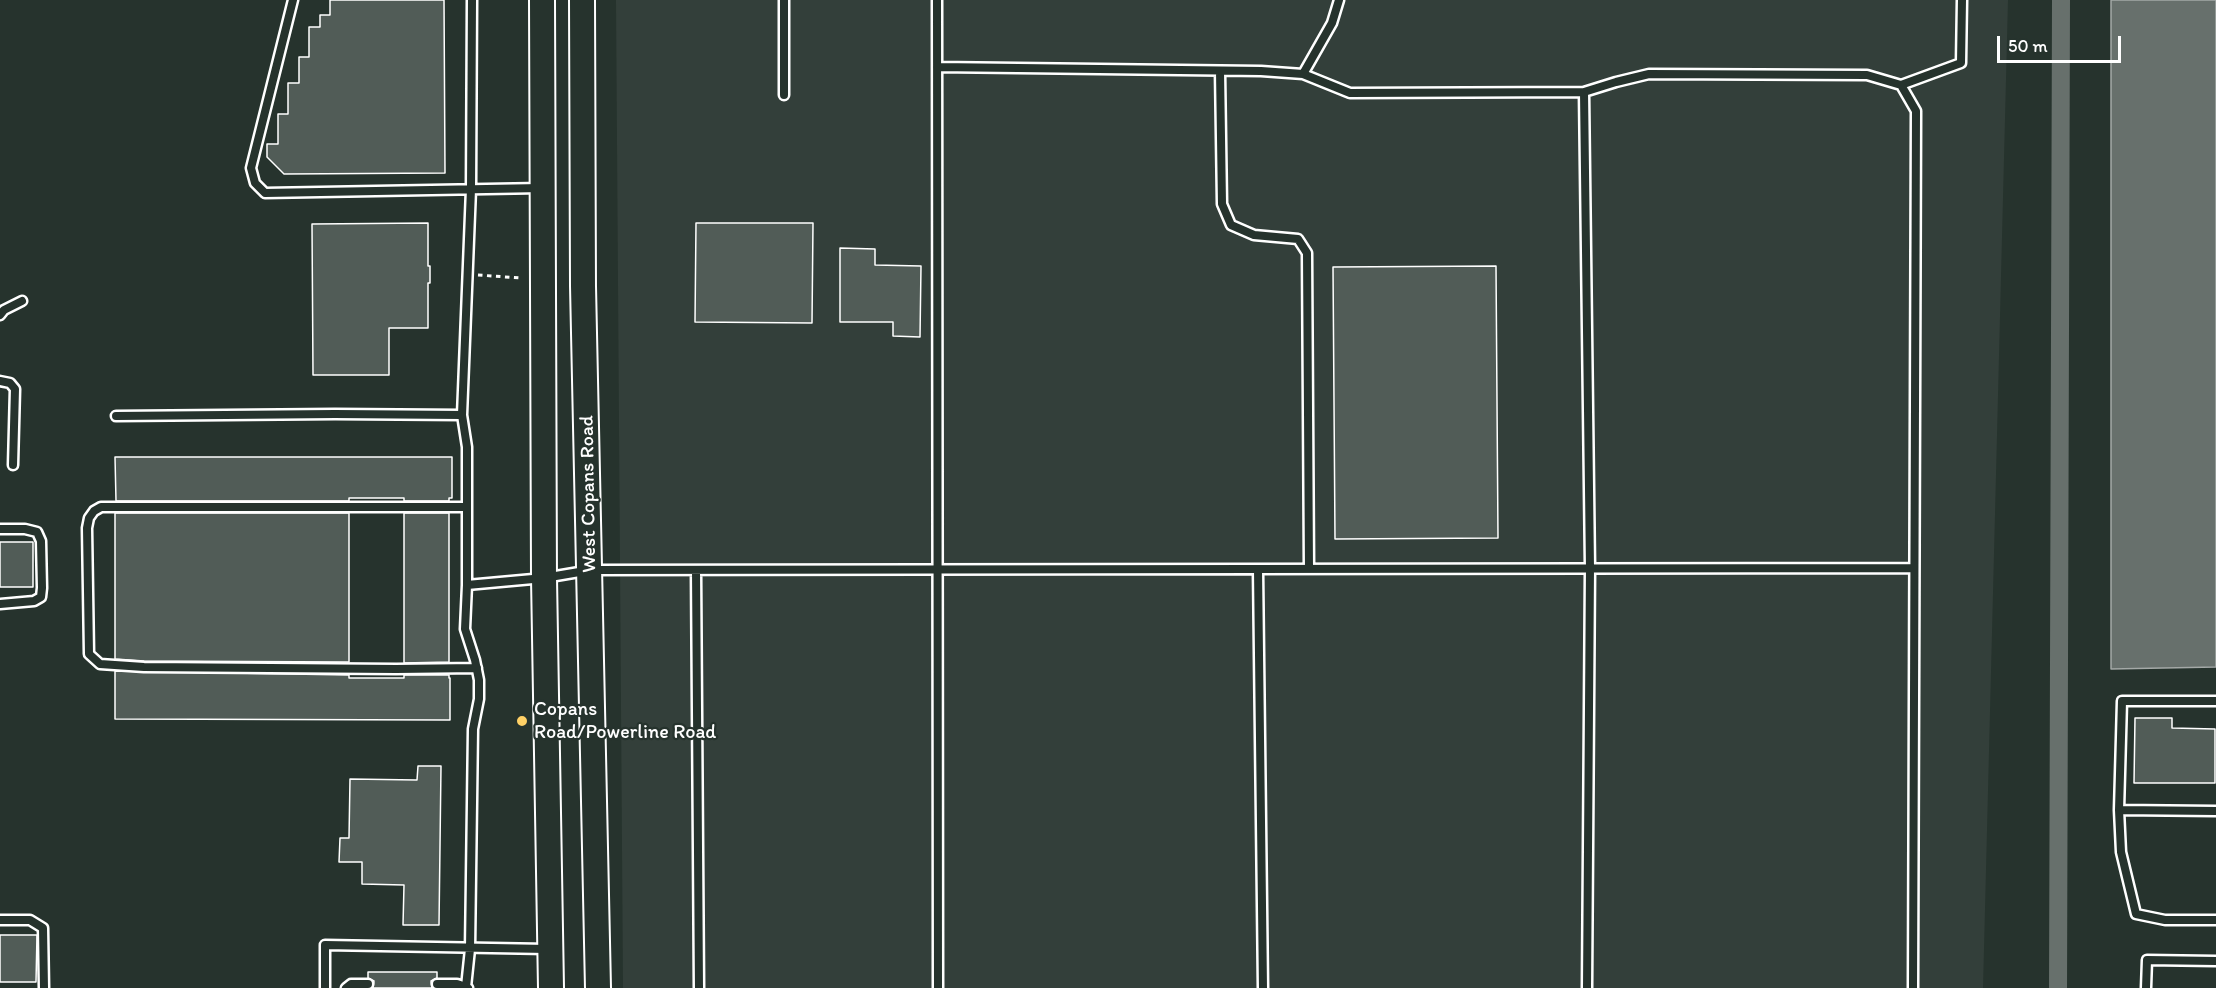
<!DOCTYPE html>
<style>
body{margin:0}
#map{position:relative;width:2216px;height:988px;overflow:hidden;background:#26332d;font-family:Itim,sans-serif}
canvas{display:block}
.scale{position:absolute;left:1997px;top:36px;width:124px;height:27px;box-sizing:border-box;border:3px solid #fff;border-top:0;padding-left:8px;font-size:18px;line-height:21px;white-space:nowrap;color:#fff;-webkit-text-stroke:4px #26332d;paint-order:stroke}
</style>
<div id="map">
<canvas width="2216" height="988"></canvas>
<div class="scale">50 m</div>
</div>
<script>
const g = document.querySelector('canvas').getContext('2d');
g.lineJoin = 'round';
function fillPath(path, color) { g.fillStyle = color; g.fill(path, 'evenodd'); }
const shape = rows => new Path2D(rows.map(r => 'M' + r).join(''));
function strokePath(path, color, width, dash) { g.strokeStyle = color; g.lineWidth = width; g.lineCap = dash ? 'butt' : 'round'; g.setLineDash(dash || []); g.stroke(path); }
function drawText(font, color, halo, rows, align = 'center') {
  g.font = font + ' Itim,sans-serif'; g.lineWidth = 4.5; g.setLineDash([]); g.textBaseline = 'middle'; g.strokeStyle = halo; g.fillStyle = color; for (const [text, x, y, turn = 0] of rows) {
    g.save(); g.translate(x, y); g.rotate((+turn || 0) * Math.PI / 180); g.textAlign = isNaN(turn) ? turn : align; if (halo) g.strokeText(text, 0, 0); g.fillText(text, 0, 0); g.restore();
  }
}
const built = shape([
 [616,0,2008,0,1983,988,623,988]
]);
const water = shape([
 [2111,0,2216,0,2216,667,2111,669,2111,0]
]);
const canal = shape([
 [2058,988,2061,0]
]);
const building = shape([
 [330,0,444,0,445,173,284,174,267,157,267,144,278,144,278,114,288,114,288,83,299,83,299,57,309,57,309,27,320,27,320,15,330,15,330,0],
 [428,223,428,266,430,266,430,283,428,283,428,328,389,328,389,375,313,375,312,224,428,223],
 [696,223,813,223,812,323,695,322,696,223],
 [840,248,875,249,875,265,921,266,920,337,893,336,893,322,840,322,840,248],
 [1496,266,1498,538,1335,539,1333,267,1496,266],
 [115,457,452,457,452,498,449,498,449,501,404,501,404,498,349,498,349,501,116,501,115,457],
 [115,513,349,513,349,662,144,661,115,659,115,513],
 [404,513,449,513,449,662,404,663,404,513],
 [0,542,33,542,33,587,0,587,0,542],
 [115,671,349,675,349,678,404,678,404,675,449,675,449,678,450,678,450,720,115,719,115,671],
 [2135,718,2172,718,2172,728,2215,729,2215,783,2134,783,2135,718],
 [418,766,441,766,439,925,403,925,404,885,362,884,362,862,339,862,340,838,349,838,350,779,417,780,418,766],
 [0,935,37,935,36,982,0,982,0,935],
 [368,972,437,972,437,978,431,981,432,988,373,988,374,981,368,978,368,972]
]);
const path = shape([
 [478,275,521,278]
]);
const lane = shape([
 [293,0,251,168,255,183,265,193,542,188],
 [472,0,471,189,462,415,467,447,467,585,544,578,591,570,1913,568],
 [937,0,938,988],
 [937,67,1261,71,1303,74,1350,93,1584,92,1616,82,1649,74,1867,75,1901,85,1961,63,1962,0],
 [1220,71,1222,204,1231,225,1254,235,1298,239,1307,253,1309,569],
 [1303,74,1332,23,1339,0],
 [1901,85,1916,111,1913,988],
 [1584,92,1590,568,1587,988],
 [784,95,784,0],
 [0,315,4,310,22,301],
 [0,381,10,383,15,389,13,465],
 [116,416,335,414,462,415],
 [467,507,101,507,94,511,89,518,87,528,89,654,100,664,144,667,396,669,477,668],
 [0,529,25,529,37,532,41,541,42,588,41,597,34,601,0,604],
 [696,570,699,988],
 [1258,570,1263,988],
 [467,585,465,629,475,660,479,680,479,699,473,729,470,949,466,987,468,988],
 [2216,701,2122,701,2119,810,2216,811],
 [2119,810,2121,852,2136,914,2165,920,2216,920],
 [0,920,30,920,43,928,44,988],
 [437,984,457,984,466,987],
 [325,988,325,945,547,949],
 [346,988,351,984,368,984],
 [2146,988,2147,960,2216,961]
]);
const secondary = shape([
 [542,0,544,578,551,988],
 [582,0,583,286,598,988]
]);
const markers = [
 [522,721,6,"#ffd166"]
];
const streetNames = [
 ["West Copans Road",589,494,-91]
];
const poiNames = [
 ["Copans",534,710],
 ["Road/Powerline Road",534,733]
];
fillPath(built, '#333f3a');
fillPath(water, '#67706c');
strokePath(water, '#a4a9a7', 1.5);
strokePath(canal, '#67706c', 18);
fillPath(building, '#515c57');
strokePath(building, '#fff', 1.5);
strokePath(lane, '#fff', 13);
strokePath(secondary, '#fff', 28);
strokePath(path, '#fff', 3, [4.5, 4.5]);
strokePath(lane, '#26332d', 8);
strokePath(secondary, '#26332d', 24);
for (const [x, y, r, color] of markers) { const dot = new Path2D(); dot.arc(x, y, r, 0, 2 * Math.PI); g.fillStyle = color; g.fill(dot); strokePath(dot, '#26332d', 2); }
drawText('20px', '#fff', '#26332d', streetNames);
drawText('20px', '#fff', '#26332d', poiNames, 'left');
</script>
